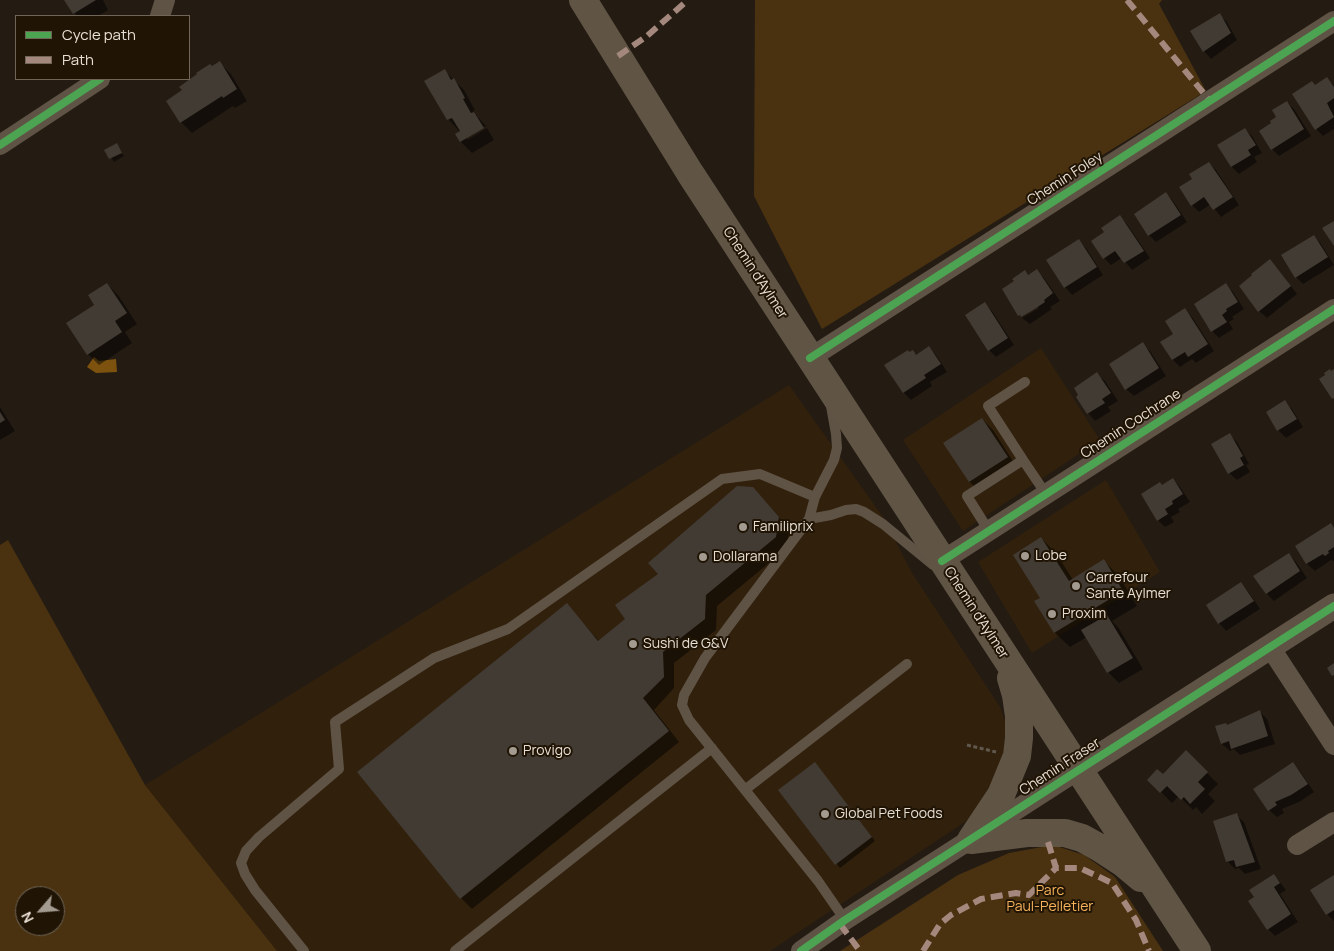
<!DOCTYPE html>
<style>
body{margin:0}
#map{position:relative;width:1334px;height:951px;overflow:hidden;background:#241c13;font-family:Manrope,sans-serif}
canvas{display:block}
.legend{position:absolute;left:15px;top:15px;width:175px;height:65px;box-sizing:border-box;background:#201404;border:1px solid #706557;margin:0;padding:6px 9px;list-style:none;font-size:15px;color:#e8dfd4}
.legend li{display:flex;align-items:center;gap:10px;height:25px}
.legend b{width:25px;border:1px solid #706557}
.north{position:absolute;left:15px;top:886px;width:50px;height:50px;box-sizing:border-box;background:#201404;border:1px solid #706557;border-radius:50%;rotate:243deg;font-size:14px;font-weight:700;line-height:20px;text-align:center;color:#e8dfd4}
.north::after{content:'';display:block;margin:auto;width:18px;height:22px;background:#a39b90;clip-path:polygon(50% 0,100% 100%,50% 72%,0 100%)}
</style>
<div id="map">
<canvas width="1334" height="951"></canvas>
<ul class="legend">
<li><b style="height:6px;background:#4ca352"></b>Cycle path</li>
<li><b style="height:6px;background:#a5887d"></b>Path</li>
</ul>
<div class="north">N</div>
</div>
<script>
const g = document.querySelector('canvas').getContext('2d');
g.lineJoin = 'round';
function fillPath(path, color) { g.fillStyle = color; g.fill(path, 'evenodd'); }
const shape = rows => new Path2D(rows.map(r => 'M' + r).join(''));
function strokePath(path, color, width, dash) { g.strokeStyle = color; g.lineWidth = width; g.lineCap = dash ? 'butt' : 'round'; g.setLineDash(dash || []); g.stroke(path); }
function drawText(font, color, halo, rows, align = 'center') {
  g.font = font + ' Manrope,sans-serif'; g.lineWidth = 4; g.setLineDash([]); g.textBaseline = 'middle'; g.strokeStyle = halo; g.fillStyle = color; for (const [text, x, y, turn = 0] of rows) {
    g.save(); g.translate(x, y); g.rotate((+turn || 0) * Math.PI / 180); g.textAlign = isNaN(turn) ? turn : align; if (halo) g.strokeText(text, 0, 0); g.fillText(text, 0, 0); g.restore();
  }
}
const built = shape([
 [1041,348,1100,440,963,531,903,440],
 [789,385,883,517,912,573,1000,707,1006,724,1003,768,987,802,965,822,770,951,277,951,145,785],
 [1106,480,1160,572,1032,653,978,562]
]);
const green = shape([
 [755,0,1162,0,1159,4,1206,91,822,329,754,196],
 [8,540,145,785,277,951,0,951,0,545],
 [25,896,55,896,55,926,25,926],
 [1053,845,1084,855,1115,877,1163,951,840,951,958,875,1009,853]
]);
const water = shape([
 [94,357,99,361,116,359,117,372,96,373,87,367]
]);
const shadow = shape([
 [66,0,103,0,108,10,98,16,77,16],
 [1219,15,1227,22,1237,40,1211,59,1204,51,1192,32],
 [220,63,231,74,247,101,235,108,233,106,192,133,181,122,183,91],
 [444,70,464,90,475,110,473,111,476,115,486,126,467,137,467,140,487,128,494,140,472,153,461,142,457,134,460,132,448,119],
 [1327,79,1334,85,1334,129,1323,136,1316,129,1316,86],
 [1287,102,1294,109,1311,136,1279,156,1272,149,1278,117],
 [1244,129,1252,136,1262,153,1254,157,1257,162,1239,174,1232,167,1219,145],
 [116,145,124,156,114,162,106,150],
 [1209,163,1216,170,1239,205,1221,217,1211,204,1199,212,1192,205,1194,179],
 [1166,193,1173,201,1187,222,1156,242,1149,235],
 [1120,217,1127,224,1150,258,1132,270,1122,258,1111,265,1104,258,1106,232],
 [1314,236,1321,244,1334,265,1303,284,1296,277],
 [1079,241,1086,248,1103,275,1072,295,1065,287],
 [1277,268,1297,294,1267,318,1259,311],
 [1036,270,1044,278,1060,301,1050,307,1052,309,1030,324,1022,318,1039,308,1037,306,1021,317,1004,289],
 [107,284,118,295,137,324,125,332,132,343,99,365,88,354,96,306],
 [1226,285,1233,292,1244,309,1232,317,1234,319,1229,322,1233,329,1219,338,1212,331],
 [985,304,992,311,1014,345,996,357,989,350],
 [1185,310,1192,317,1214,351,1196,363,1192,359,1180,367,1173,360,1162,342,1175,334],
 [1143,344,1150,351,1166,376,1134,396,1126,389],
 [929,348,936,355,947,372,930,382,932,386,911,400,904,393,886,365,913,352,917,356],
 [1097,374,1105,381,1118,401,1108,407,1111,411,1095,421,1088,413,1078,397],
 [1285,402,1292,409,1303,427,1286,438,1278,430,1268,413],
 [0,407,15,431,0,440],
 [982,419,993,430,1018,469,981,493,970,482,945,443],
 [1230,435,1237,442,1249,464,1246,465,1250,472,1237,480,1229,473],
 [1173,479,1180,487,1190,502,1178,509,1180,512,1171,517,1174,522,1165,527,1158,520,1162,486],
 [763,499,789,529,787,548,717,606,716,630,674,663,674,688,654,710,679,742,472,909,461,898,566,604,599,641,627,619],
 [1331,525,1334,528,1334,561,1331,560,1315,571,1307,564,1297,547],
 [1041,538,1056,553,1073,580,1104,561,1119,576,1137,606,1112,621,1118,627,1143,669,1119,683,1108,672,1087,637,1070,647,1055,633,1036,602,1041,598],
 [1289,555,1296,562,1307,578,1274,601,1267,594,1255,576],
 [1241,584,1248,591,1260,609,1226,631,1219,623],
 [1260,712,1267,719,1275,744,1240,755,1234,749,1230,751,1222,744,1228,726],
 [1186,752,1218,784,1208,794,1215,801,1202,814,1196,807,1193,810,1179,796,1172,803,1149,780,1163,776],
 [1293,763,1300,771,1314,792,1299,802,1282,809,1284,813,1277,817,1269,810],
 [818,767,875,841,840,868,780,790],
 [1236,815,1244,822,1261,869,1245,874,1239,868,1235,869,1228,862,1215,822],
 [1274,875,1286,890,1280,894,1298,922,1275,936,1268,929,1256,897],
 [1334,876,1334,921,1327,914]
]);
const building = shape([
 [64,0,96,0,73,14],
 [1220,13,1231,33,1203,52,1190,31],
 [220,61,237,89,223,98,222,96,180,123,166,101,182,90,179,87,197,74,196,73,210,64,212,66],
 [445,69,451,80,454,78,465,98,463,99,471,113,474,112,484,128,460,142,455,134,460,131,452,118,447,120,424,81],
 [1327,77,1334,87,1334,98,1327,103,1334,117,1315,130,1292,94,1312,81,1315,85],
 [1287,101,1304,129,1271,150,1259,131,1271,123,1270,121,1276,117,1272,110],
 [1245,128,1256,145,1248,150,1251,155,1231,167,1217,145],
 [117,143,122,153,109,159,104,150],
 [1209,162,1233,197,1213,210,1204,197,1191,206,1179,187,1192,179,1189,174],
 [1166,192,1181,215,1148,236,1134,214],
 [1120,215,1144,251,1124,263,1115,251,1103,259,1091,241,1104,232,1101,228],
 [1334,221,1334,246,1322,228],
 [1314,235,1328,257,1295,278,1281,255],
 [1079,239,1097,267,1064,288,1046,260],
 [1270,259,1291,286,1258,312,1239,286,1252,275,1251,274],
 [1037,269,1053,293,1044,300,1045,302,1033,310,1021,317,1020,315,1018,316,1002,289,1014,281,1012,279,1025,270,1028,275],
 [107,283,127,313,115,321,122,332,87,355,66,323,94,305,88,295],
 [1226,283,1238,302,1226,309,1227,311,1222,315,1227,322,1211,332,1194,304],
 [985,302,1008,338,988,351,965,315],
 [1185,308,1208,344,1188,357,1185,352,1172,360,1160,342,1173,334,1165,321],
 [1143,342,1159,368,1125,390,1109,364],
 [929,346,941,364,924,375,926,378,903,393,884,365,908,350,909,352,913,350,916,355],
 [1330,369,1331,371,1334,369,1334,398,1332,399,1319,379,1325,375,1324,373],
 [1097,372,1111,393,1102,399,1105,403,1087,414,1076,397,1078,395,1074,388],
 [1285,400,1297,419,1277,431,1266,412],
 [0,412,5,420,0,423],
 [982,418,1008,457,969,482,943,443],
 [1230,433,1243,456,1240,458,1244,465,1228,474,1211,444],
 [1173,478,1183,494,1172,501,1173,504,1165,509,1168,514,1157,521,1141,494,1160,482,1162,485],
 [737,486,753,487,779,517,776,537,706,595,705,619,663,652,664,677,643,698,669,731,460,899,357,772,567,603,598,641,625,619,615,605,658,574,648,563],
 [1331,523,1334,528,1334,547,1328,551,1329,553,1325,556,1323,554,1306,564,1295,546],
 [1041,537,1069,581,1104,559,1123,591,1054,633,1034,601,1040,598,1013,555],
 [1289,553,1300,571,1266,594,1253,576],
 [1241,582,1254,601,1218,624,1206,605],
 [1107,615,1133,658,1107,673,1081,630],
 [1334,663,1334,675,1332,676,1327,668],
 [1260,710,1268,736,1231,749,1229,741,1221,744,1215,726,1226,723,1227,725],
 [1186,750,1208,772,1198,782,1205,789,1190,804,1184,797,1181,800,1167,786,1160,793,1147,780,1157,769,1163,774],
 [815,762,872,837,835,865,778,790],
 [1293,762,1308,784,1291,795,1275,802,1277,805,1268,811,1253,789],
 [1237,813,1255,862,1236,867,1234,860,1226,862,1213,821],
 [1274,874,1280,883,1274,887,1291,914,1267,930,1248,901,1254,897,1249,890],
 [1334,875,1334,910,1326,915,1310,890]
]);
const path = shape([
 [967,745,996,752]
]);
const service = shape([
 [831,406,836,434,837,448,834,460,815,497,809,519,705,658,684,695,682,705,689,720,818,881,845,920],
 [1023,460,1046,494],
 [809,519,831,515,846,510,856,509,864,512,883,524,933,565],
 [989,531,967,496,1023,460,988,406,1025,382],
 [746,789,907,664],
 [304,951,255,890,245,874,241,863,246,851,259,837,339,769,335,722,434,658,508,629,722,479,760,474,815,497],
 [455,951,712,748]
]);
const minor = shape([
 [160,16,165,0],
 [0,145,100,79],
 [810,358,1334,21],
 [942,561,1334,309],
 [1270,647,1334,745],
 [1297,845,1334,822],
 [801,951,845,920,1078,770]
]);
const tertiary = shape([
 [1078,770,1334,606]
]);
const secondary = shape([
 [583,0,690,173,1197,951],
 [971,840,1027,833,1065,833,1082,838,1100,848,1123,863,1141,878],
 [971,840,1001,795,1017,756,1019,738,1019,716,1016,695,1011,678]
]);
const quiet = shape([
 [1127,0,1210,101],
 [618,56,647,36,688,0],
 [1048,842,1056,868,1080,868,1112,883,1136,920,1149,951],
 [840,924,860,951],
 [923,951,940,924,951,915,981,899,1016,893,1029,895,1056,868]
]);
const cycleway = shape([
 [0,145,100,79],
 [810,358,1334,21],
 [942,561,1334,309],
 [801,951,845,920,1334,606]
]);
const markers = [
 [743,527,5,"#a39b90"],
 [1025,556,5,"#a39b90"],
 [703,557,5,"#a39b90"],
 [1076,586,5,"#a39b90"],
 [1052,614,5,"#a39b90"],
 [633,644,5,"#a39b90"],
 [513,751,5,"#a39b90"],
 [825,814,5,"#a39b90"]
];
const streetNames = [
 ["Chemin Foley",1065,179,-33],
 ["Chemin d'Aylmer",755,273,57],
 ["Chemin Cochrane",1131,424,-33],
 ["Chemin d'Aylmer",976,613,57],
 ["Chemin Fraser",1060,767,-33]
];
const poiNames = [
 ["Familiprix",753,527],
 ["Lobe",1035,556],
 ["Dollarama",713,557],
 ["Carrefour",1086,578],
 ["Sante Aylmer",1086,594],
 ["Proxim",1062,614],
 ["Sushi de G&V",643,644],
 ["Provigo",523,751],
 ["Global Pet Foods",835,814]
];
const parkNames = [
 ["Parc",1050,891],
 ["Paul-Pelletier",1050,907]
];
fillPath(built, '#31200c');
fillPath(green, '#4a3211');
fillPath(water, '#7d520f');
fillPath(shadow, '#0007');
fillPath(building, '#423b33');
strokePath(path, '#60584d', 3, [4, 2.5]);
strokePath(service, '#5f5345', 10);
strokePath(minor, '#5f5345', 20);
strokePath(tertiary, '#5f5345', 25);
strokePath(secondary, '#605445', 28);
strokePath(quiet, '#a5887d', 6, [12, 6]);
strokePath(cycleway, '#4ca352', 8);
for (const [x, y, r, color] of markers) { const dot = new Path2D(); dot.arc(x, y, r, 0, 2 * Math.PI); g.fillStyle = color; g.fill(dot); strokePath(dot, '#201404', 2); }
drawText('14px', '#e8dfd4', '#201404', streetNames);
drawText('14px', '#e8dfd4', '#201404', poiNames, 'left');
drawText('14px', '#f7b35b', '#201404', parkNames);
</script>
